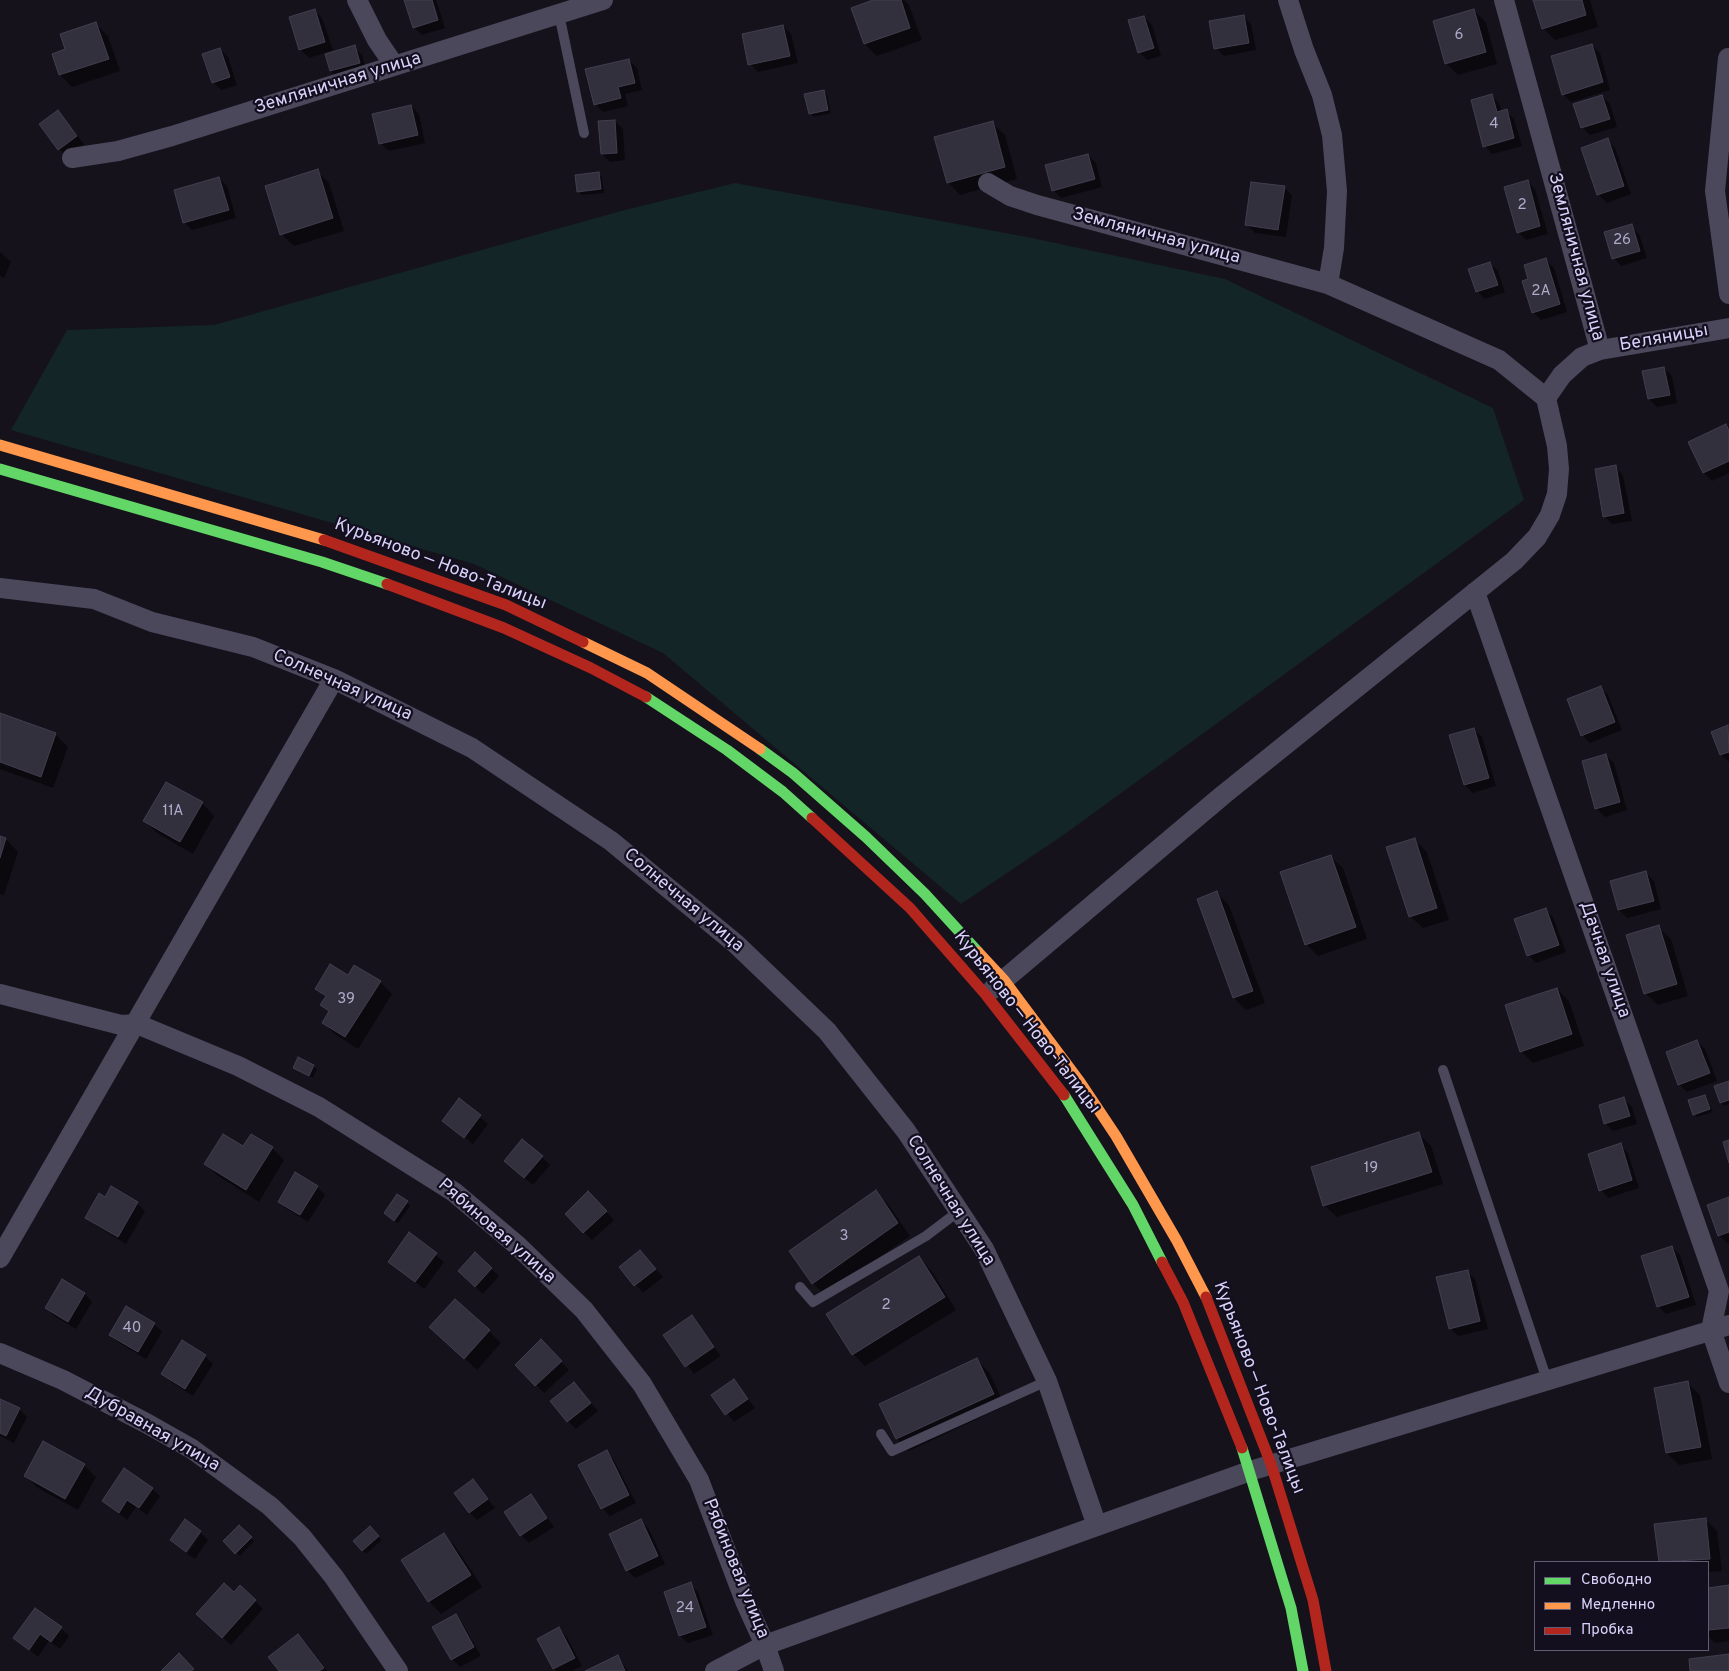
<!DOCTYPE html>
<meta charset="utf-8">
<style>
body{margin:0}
#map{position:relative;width:1729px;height:1671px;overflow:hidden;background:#15121c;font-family:Overpass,sans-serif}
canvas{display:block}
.legend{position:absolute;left:1534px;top:1561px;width:175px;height:90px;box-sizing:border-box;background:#130f1f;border:1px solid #625d77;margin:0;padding:6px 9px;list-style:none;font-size:15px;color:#d9d2fa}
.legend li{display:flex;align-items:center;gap:10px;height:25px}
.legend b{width:25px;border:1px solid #625d77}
</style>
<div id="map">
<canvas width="1729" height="1671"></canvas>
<ul class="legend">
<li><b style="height:6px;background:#63d668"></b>Свободно</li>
<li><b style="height:6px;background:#ff974d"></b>Медленно</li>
<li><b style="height:6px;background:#b3261e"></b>Пробка</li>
</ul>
</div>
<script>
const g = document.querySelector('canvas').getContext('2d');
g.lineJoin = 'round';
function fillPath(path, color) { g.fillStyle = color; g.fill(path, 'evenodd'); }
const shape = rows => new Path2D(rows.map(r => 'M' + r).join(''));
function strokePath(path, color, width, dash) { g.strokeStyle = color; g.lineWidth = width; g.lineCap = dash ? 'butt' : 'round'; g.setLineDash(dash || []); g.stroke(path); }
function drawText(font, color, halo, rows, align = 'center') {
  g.font = font + ' Overpass,sans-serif'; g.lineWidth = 4.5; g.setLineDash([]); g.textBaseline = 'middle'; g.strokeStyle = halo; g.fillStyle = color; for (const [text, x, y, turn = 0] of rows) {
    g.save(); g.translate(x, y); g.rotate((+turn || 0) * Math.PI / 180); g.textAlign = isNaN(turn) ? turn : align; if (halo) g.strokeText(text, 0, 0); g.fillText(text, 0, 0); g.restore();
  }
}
const green = shape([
 [735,183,1027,237,1225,279,1493,408,1524,500,1062,836,961,904,663,653,474,564,11,430,67,330,214,325,621,211]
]);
const shadow = shape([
 [405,0,436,0,445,28,422,35,414,27],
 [877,0,904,0,909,5,922,40,877,56,865,44],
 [1534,0,1590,0,1598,27,1555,40,1543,28],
 [314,10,322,18,333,50,309,58,301,50,290,18],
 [1474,10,1486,23,1497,64,1458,75,1446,63],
 [1243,16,1251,24,1256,50,1224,56,1216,48],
 [1144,17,1152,25,1161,56,1147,60,1139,52],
 [96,24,108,36,120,71,72,87,60,75],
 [783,26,791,34,798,63,758,72,750,64],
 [1592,46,1600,53,1610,90,1571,102,1563,94],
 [354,47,362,55,367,71,339,79,331,71,326,55],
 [220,49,228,57,237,85,221,90,213,82],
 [629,60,637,68,642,90,625,94,628,106,603,112,595,104],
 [823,91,827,95,831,113,814,117,810,113],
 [1491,95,1499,103,1502,112,1506,111,1514,119,1522,146,1492,154,1485,146],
 [1602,96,1610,104,1617,127,1590,135,1582,127],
 [411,106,419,114,425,143,389,151,381,144],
 [58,111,84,144,67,157,59,149],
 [615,121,623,129,625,160,610,162,602,154],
 [992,123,1005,135,1017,179,960,195,948,182],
 [1607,140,1615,148,1631,194,1607,203,1599,195,1582,148],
 [1088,155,1096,163,1102,187,1061,198,1053,190],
 [317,171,329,183,344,231,294,246,281,234],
 [598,174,602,177,604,193,582,195,578,191],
 [219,178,227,186,236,218,192,230,184,222],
 [1527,181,1535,189,1548,234,1526,240,1518,232],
 [1284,187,1292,195,1286,237,1255,233,1247,225],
 [1631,226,1639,234,1647,258,1621,266,1614,258],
 [0,252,11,262,4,278,0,276],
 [1546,260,1554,268,1567,312,1541,320,1533,312,1530,280],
 [1490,263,1498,271,1505,292,1485,299,1477,291],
 [1664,368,1672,376,1677,403,1657,407,1649,399],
 [1725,426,1729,429,1729,473,1712,481,1704,473,1690,442],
 [1615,467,1623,475,1632,521,1612,524,1604,516],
 [1600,687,1608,695,1622,730,1590,743,1582,735],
 [0,715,55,734,68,747,53,788,0,769],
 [1728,727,1729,728,1729,762,1721,755],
 [1474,730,1482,737,1496,786,1473,793,1465,785],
 [1606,756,1614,763,1627,810,1605,817,1597,809,1583,762],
 [202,803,214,816,193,854,157,833,145,821],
 [0,838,6,839,18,852,4,895,0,894],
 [1414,839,1427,852,1449,920,1423,928,1410,916],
 [1330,856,1343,868,1367,939,1318,956,1306,944],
 [1646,873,1654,881,1661,909,1627,918,1619,910,1612,882],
 [1217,893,1229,905,1265,1003,1246,1010,1234,998],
 [1545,909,1553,917,1566,952,1536,963,1528,955],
 [1658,927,1671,939,1688,996,1658,1005,1645,993],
 [348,977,380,982,392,994,358,1049,336,1035,323,1023,330,1013,322,1005,326,998,316,989],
 [1557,989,1569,1001,1584,1046,1533,1063,1521,1051],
 [1697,1041,1705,1049,1717,1081,1687,1092,1679,1084],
 [313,1066,317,1069,313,1078,294,1068],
 [1729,1083,1729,1104,1724,1106,1721,1102],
 [1705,1096,1713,1112,1697,1117,1694,1114],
 [1624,1099,1632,1107,1637,1124,1613,1131,1605,1123],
 [460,1100,488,1124,473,1144,444,1121],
 [1419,1134,1431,1146,1443,1184,1337,1217,1324,1205],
 [1620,1145,1628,1153,1639,1188,1608,1198,1601,1190],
 [244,1148,272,1148,284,1160,259,1202,218,1176,206,1164],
 [542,1157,550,1165,533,1185,513,1169],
 [317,1187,325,1195,308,1222,287,1209,279,1202],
 [112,1188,137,1203,145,1211,126,1244,95,1225,87,1217,105,1199],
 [875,1192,888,1204,910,1236,825,1295,813,1283],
 [588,1193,614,1220,592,1240,566,1214],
 [1729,1198,1729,1243,1727,1243,1719,1235],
 [407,1202,410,1206,398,1223,389,1217],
 [410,1234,444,1262,424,1289,389,1262],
 [1672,1247,1680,1255,1696,1305,1666,1314,1658,1306],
 [640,1251,663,1277,643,1293,621,1267],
 [475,1254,499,1276,483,1294,467,1279],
 [919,1258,931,1270,956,1310,865,1366,853,1354],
 [1467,1271,1475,1279,1488,1329,1458,1336,1450,1328],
 [85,1294,92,1302,76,1329,54,1316,46,1308],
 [692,1317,721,1356,694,1374,665,1335],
 [154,1324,162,1332,146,1359,119,1343,111,1335],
 [489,1331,501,1343,477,1370,443,1339],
 [541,1341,569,1370,544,1393,517,1365],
 [205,1356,213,1364,193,1396,171,1382,163,1374],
 [977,1360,989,1372,1005,1406,909,1451,897,1438],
 [734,1381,755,1408,734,1422,713,1395],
 [574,1383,598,1411,576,1429,568,1421],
 [1688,1383,1700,1395,1712,1459,1679,1465,1667,1453],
 [0,1400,19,1409,27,1417,14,1443,0,1436],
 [606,1452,614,1460,636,1503,610,1516,602,1508],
 [84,1465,96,1477,78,1510,38,1488,25,1476],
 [473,1481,495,1508,477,1520,469,1512],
 [152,1489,160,1496,147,1515,136,1507,127,1520,103,1501],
 [531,1496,554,1527,529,1543,521,1535],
 [1705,1519,1717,1531,1722,1571,1708,1572,1708,1562,1660,1562,1655,1525],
 [641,1521,649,1529,665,1564,635,1578,627,1570],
 [239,1526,254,1541,240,1556,225,1541],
 [370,1528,382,1540,366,1554,355,1542],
 [201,1533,208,1540,195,1559,187,1554],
 [443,1534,456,1547,482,1587,441,1614,429,1601],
 [690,1584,698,1592,713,1635,688,1643,680,1636,666,1592],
 [1729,1586,1729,1641,1715,1643,1708,1636,1708,1589],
 [241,1587,263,1609,231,1645,205,1621],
 [455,1616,463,1624,481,1656,460,1667,452,1659],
 [61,1628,69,1636,60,1649,49,1641,38,1657,15,1638],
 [559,1629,567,1637,582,1666,572,1671,556,1671,554,1669],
 [298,1636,306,1643,327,1671,280,1671],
 [618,1657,628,1671,588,1671]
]);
const building = shape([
 [404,0,432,0,438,20,413,28,404,0],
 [873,0,901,0,910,28,864,44,851,8,873,0],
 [1533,0,1582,0,1586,15,1542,29,1533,0],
 [315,9,325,42,299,50,289,17,315,9],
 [1474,9,1486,52,1445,64,1433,21,1474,9],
 [1244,15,1249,43,1214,49,1209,21,1244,15],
 [1144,16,1154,48,1138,53,1128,20,1144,16],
 [96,22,109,59,59,75,52,54,65,49,60,34,96,22],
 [783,25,790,56,748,65,742,34,783,25],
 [1592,44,1603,82,1562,95,1551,56,1592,44],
 [355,45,360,63,330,71,325,54,355,45],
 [220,48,230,77,212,83,202,54,220,48],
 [629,59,635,83,618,87,621,98,594,105,585,69,629,59],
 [824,90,828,110,809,114,804,94,824,90],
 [1492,94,1497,112,1507,109,1514,138,1483,147,1471,100,1492,94],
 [1602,95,1610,119,1581,128,1573,104,1602,95],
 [411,105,418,135,379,144,372,114,411,105],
 [58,110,77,136,58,150,39,124,58,110],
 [615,120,617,153,601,154,598,121,615,120],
 [993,121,1005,167,947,183,934,137,993,121],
 [1608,138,1624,186,1597,195,1581,148,1608,138],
 [1088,154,1095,179,1052,191,1045,165,1088,154],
 [318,169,333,218,280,235,265,186,318,169],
 [599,172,601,189,577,192,575,175,599,172],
 [219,177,229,210,183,223,174,190,219,177],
 [1528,180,1540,226,1517,233,1504,187,1528,180],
 [1251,182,1285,186,1278,230,1245,225,1251,182],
 [1632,224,1640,251,1612,259,1604,232,1632,224],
 [1546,258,1560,304,1532,313,1522,281,1528,279,1524,265,1546,258],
 [1490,262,1498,285,1476,292,1468,269,1490,262],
 [1664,367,1670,395,1648,399,1642,371,1664,367],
 [1726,424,1729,431,1729,461,1703,473,1688,442,1726,424],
 [1616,465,1624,513,1603,517,1595,469,1616,465],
 [1601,686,1615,722,1581,736,1567,699,1601,686],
 [0,713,56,733,41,777,0,762,0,713],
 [1728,725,1729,752,1720,755,1711,732,1728,725],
 [1474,728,1489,778,1464,785,1449,735,1474,728],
 [1606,754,1620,802,1595,809,1582,761,1606,754],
 [166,782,203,802,180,842,143,821,166,782],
 [0,836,6,838,0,858,0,836],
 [1415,838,1437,908,1409,917,1386,847,1415,838],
 [1331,855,1356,927,1305,945,1280,872,1331,855],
 [1646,871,1654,901,1618,910,1610,881,1646,871],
 [1217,891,1253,991,1233,998,1197,899,1217,891],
 [1546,908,1559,945,1527,956,1514,919,1546,908],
 [1659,925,1677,984,1644,994,1626,935,1659,925],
 [330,964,348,975,354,965,381,981,345,1037,322,1023,329,1011,320,1005,326,996,315,989,330,964],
 [1557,988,1572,1034,1520,1052,1505,1005,1557,988],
 [1697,1040,1710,1073,1678,1085,1666,1052,1697,1040],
 [298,1057,314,1065,309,1076,293,1068,298,1057],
 [1729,1081,1729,1100,1720,1103,1714,1086,1729,1081],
 [1705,1095,1710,1109,1693,1115,1688,1100,1705,1095],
 [1624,1097,1630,1116,1604,1124,1599,1105,1624,1097],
 [459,1098,481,1115,464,1138,442,1121,459,1098],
 [1419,1132,1432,1172,1323,1206,1311,1167,1419,1132],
 [223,1134,243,1146,251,1134,273,1147,246,1190,204,1164,223,1134],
 [522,1139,543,1156,524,1178,504,1161,522,1139],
 [1729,1140,1729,1163,1723,1142,1729,1140],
 [1621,1143,1632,1180,1599,1191,1588,1154,1621,1143],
 [295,1172,318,1186,300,1215,278,1202,295,1172],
 [111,1186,138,1202,118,1237,85,1218,99,1193,105,1197,111,1186],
 [876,1190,898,1223,812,1284,789,1251,876,1190],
 [588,1191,607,1211,583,1233,565,1214,588,1191],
 [397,1194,408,1201,394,1221,384,1213,397,1194],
 [1729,1197,1729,1232,1718,1236,1707,1205,1729,1197],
 [409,1232,437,1253,415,1282,388,1262,409,1232],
 [1672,1246,1689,1297,1657,1307,1641,1256,1672,1246],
 [640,1250,656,1269,634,1286,619,1267,640,1250],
 [475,1252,492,1268,475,1287,458,1271,475,1252],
 [919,1256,945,1297,852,1355,826,1314,919,1256],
 [1468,1270,1480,1321,1449,1329,1436,1277,1468,1270],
 [62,1279,85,1293,68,1322,45,1308,62,1279],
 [455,1299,490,1330,464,1359,429,1327,455,1299],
 [126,1306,155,1323,138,1352,109,1335,126,1306],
 [692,1315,714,1347,685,1367,663,1335,692,1315],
 [541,1339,562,1361,535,1386,515,1365,541,1339],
 [182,1340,206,1355,185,1389,161,1374,182,1340],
 [977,1358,994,1394,896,1439,879,1404,977,1358],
 [734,1379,748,1399,725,1415,711,1395,734,1379],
 [1688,1381,1701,1447,1666,1453,1654,1388,1688,1381],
 [574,1382,591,1403,567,1422,550,1401,574,1382],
 [0,1399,20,1408,6,1436,0,1433,0,1399],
 [43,1441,85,1464,65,1499,24,1476,43,1441],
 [607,1450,629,1495,601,1509,578,1465,607,1450],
 [124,1468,153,1488,139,1508,127,1500,119,1513,102,1501,124,1468],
 [473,1479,488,1499,469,1513,454,1493,473,1479],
 [531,1494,547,1518,520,1536,504,1512,531,1494],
 [1706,1518,1710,1559,1659,1562,1654,1524,1706,1518],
 [185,1519,201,1531,186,1552,170,1540,185,1519],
 [641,1519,658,1556,626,1571,609,1534,641,1519],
 [239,1525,252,1537,235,1554,223,1541,239,1525],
 [370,1526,379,1536,362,1551,353,1541,370,1526],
 [444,1533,471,1575,428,1602,401,1560,444,1533],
 [691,1582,706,1627,679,1636,664,1592,691,1582],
 [224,1583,234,1592,240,1585,256,1600,222,1638,196,1614,224,1583],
 [1729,1585,1729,1628,1708,1630,1708,1588,1729,1585],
 [35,1608,62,1627,51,1642,40,1634,29,1650,13,1638,35,1608],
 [456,1614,474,1647,451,1660,432,1627,456,1614],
 [559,1627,575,1658,553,1669,537,1639,559,1627],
 [298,1634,324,1668,319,1671,279,1671,268,1657,298,1634],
 [179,1653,194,1669,191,1671,161,1671,179,1653],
 [1729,1654,1729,1671,1690,1671,1689,1659,1729,1654],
 [618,1655,625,1671,585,1671,618,1655]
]);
const lane = shape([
 [559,14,584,133],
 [1443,1070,1547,1380],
 [800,1287,813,1302,926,1236,959,1211],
 [881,1434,892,1451,1047,1381]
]);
const street = shape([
 [357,0,377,40,394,65],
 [1288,0,1304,50,1322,95,1332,135,1337,191,1334,248,1328,284],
 [1504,0,1600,350],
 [1728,58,1715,191,1729,294],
 [72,158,118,151,172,136,603,0],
 [988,183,1010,196,1037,205,1328,284,1499,360,1546,398],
 [1546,398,1562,375,1582,357,1600,350,1729,328],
 [0,588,94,599,152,622,253,647,334,679,472,748,611,841,736,944,827,1031,906,1131,984,1249,1047,1381,1097,1526],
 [1475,592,1719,1291,1711,1330],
 [993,989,1223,795,1514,561,1537,537,1550,515,1557,494,1559,469,1557,446,1546,398],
 [0,994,121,1025,137,1024,238,1066,319,1107,454,1192,518,1246,584,1310,642,1384,699,1480,745,1601,765,1645,774,1671],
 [0,1258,334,679],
 [1711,1330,1729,1383],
 [0,1353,63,1380,146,1423,192,1449,270,1506,302,1537,334,1577,398,1671],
 [715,1671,765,1645,1250,1471,1729,1325]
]);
const fast = shape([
 [0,469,322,562,387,584],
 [646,697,727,750,783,792,812,818],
 [760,749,793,773,866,837,925,894,978,952],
 [1064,1095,1133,1205,1162,1262],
 [1242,1448,1291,1608,1303,1671]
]);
const slow = shape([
 [0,445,324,540],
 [583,642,647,673,760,749],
 [978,952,1004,980,1080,1082,1116,1136,1177,1241,1206,1297]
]);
const jam = shape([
 [324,540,506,605,583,642],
 [387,584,504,628,591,668,646,697],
 [812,818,910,908,986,995,1064,1095],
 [1162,1262,1183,1302,1242,1448],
 [1206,1297,1271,1464,1313,1600,1326,1671]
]);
const numberNames = [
 ["6",1459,36],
 ["4",1494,125],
 ["2",1522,206],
 ["26",1622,241],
 ["2А",1541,292],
 ["11А",173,812],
 ["39",346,1000],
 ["19",1371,1169],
 ["3",844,1237],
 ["2",886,1306],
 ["40",132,1329],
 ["24",685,1609]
];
const streetNames = [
 ["Земляничная улица",338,84,-17],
 ["Земляничная улица",1156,237,15],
 ["Земляничная улица",1575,257,75],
 ["Беляницы",1664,339,-10],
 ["Курьяново — Ново-Талицы",440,565,21],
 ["Солнечная улица",342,686,24],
 ["Солнечная улица",683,901,40],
 ["Дачная улица",1604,960,71],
 ["Курьяново — Ново-Талицы",1026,1023,52],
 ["Солнечная улица",950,1201,58],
 ["Рябиновая улица",496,1232,41],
 ["Курьяново — Ново-Талицы",1258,1388,69],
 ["Дубравная улица",152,1430,30],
 ["Рябиновая улица",735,1569,68]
];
fillPath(green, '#132527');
fillPath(shadow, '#0007');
fillPath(building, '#33303e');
strokePath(building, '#423e4f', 1);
strokePath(lane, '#4b485c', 10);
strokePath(street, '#4b485c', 20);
strokePath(fast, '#63d668', 11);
strokePath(slow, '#ff974d', 11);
strokePath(jam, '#b3261e', 11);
drawText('15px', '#b0aacb', null, numberNames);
drawText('18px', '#d9d2fa', '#130f1f', streetNames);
</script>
